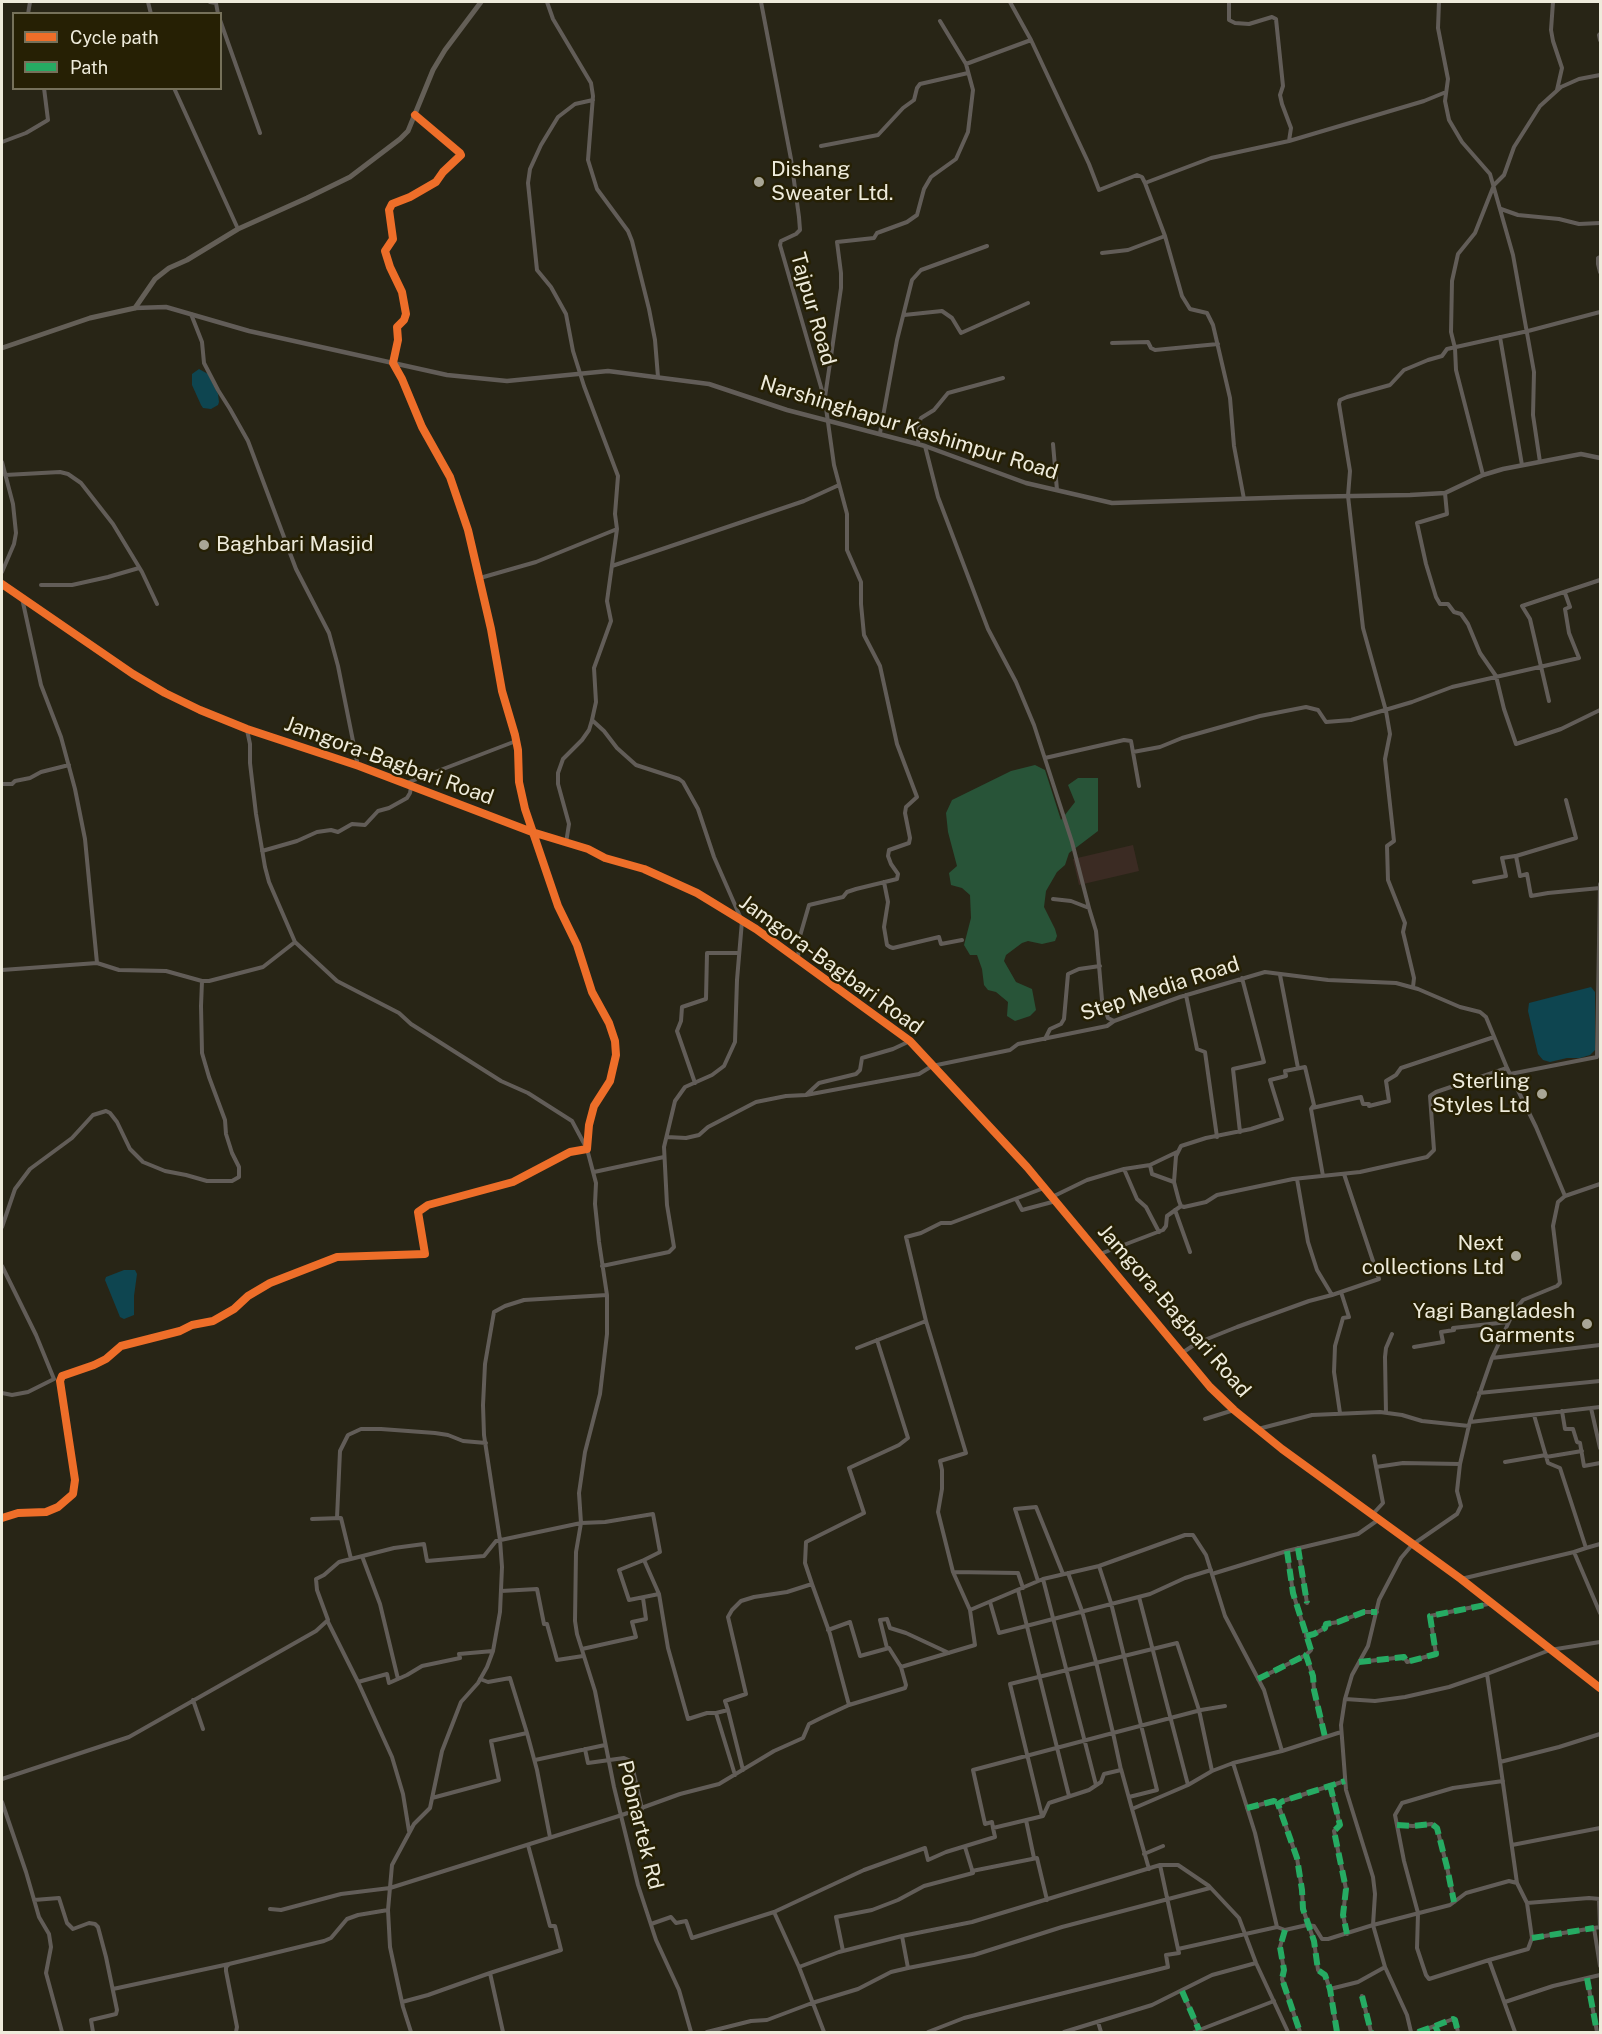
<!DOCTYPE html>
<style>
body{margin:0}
#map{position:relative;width:1602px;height:2034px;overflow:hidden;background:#282516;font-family:"Public Sans",sans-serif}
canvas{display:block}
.frame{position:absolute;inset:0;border:3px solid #eeebdb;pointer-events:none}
.legend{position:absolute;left:12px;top:12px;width:210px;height:78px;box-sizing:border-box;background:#262004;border:2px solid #76715a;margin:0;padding:8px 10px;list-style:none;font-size:18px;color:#eeebdb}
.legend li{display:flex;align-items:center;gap:12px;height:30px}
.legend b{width:30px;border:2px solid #76715a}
</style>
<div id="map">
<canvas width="1602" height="2034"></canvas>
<div class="frame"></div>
<ul class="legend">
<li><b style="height:8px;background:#ee6e29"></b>Cycle path</li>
<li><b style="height:8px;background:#26ab63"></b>Path</li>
</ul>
</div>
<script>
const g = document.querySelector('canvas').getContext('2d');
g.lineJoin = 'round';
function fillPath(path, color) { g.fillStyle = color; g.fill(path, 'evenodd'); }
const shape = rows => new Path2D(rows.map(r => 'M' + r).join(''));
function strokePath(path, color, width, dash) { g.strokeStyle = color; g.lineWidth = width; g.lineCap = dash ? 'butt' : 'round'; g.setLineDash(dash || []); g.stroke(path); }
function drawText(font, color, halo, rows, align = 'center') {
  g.font = font + ' "Public Sans",sans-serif'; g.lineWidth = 5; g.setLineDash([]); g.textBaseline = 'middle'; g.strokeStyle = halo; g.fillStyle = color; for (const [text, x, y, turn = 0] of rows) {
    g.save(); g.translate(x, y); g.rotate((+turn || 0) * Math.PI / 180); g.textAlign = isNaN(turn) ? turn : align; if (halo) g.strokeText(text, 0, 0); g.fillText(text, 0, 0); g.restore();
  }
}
const industrial = shape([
 [1133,845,1139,871,1079,885,1073,859]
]);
const green = shape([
 [1035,765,1045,770,1061,820,1075,802,1068,785,1078,778,1098,778,1098,831,1069,853,1065,865,1057,872,1046,891,1044,907,1055,929,1057,936,1055,941,1042,944,1028,941,1022,943,1006,955,1004,961,1016,982,1032,989,1036,1010,1030,1016,1015,1021,1007,1016,1008,1002,996,992,988,990,984,985,982,969,977,955,970,955,964,945,971,918,970,895,962,888,951,885,949,873,957,866,948,832,946,813,952,800,1011,771]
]);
const water = shape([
 [199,369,208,374,218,394,219,402,218,405,211,409,203,408,201,405,192,385,192,374],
 [1591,987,1595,992,1595,1050,1590,1055,1580,1058,1567,1058,1550,1062,1543,1060,1538,1054,1528,1011,1529,1003],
 [124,1270,135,1270,137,1274,134,1296,134,1315,124,1319,120,1317,105,1280,106,1277]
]);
const minor = shape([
 [148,2,151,14],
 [210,2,216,3,218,14],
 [547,2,553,19,591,83,593,96,588,160,597,189,628,231,632,241,649,309,655,340,658,377],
 [761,2,791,159,799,217,800,230,796,234,781,241,780,245,825,401,834,465,847,514,847,550,861,582,861,604,864,635,880,666,897,744,917,797,906,807,905,813,910,838,909,843,889,850,888,856,891,864,898,874,897,879,856,889,847,892,843,897,809,905,800,936,798,958],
 [1010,2,1031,40,1089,164,1099,190,1137,175,1142,177,1145,183,1211,158,1289,141,1424,101,1446,92],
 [1229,2,1229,20,1235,23,1249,24,1272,17,1276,19,1283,86,1280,95,1282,104,1291,128,1289,141],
 [1439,2,1438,28,1448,79,1445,101,1449,120,1462,142,1490,174,1513,255,1534,372,1533,415,1540,462],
 [1553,2,1551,30,1553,41,1562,68,1557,90],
 [28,14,30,2],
 [220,20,260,133],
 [1600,34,1599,35,1600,40],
 [966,64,1031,40],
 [174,88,238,229],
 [2,142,26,133,48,120,44,88],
 [821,146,878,135,903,108,914,100,917,88,920,84,968,73],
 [1145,183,1165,236,1182,296,1190,309,1207,313,1213,325,1230,398,1234,446,1244,499],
 [797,194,834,190],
 [1501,209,1518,215,1559,219,1579,224,1600,223],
 [1102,253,1128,250,1165,236],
 [1600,257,1598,258,1598,264,1600,272],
 [191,314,202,342,204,363,218,390,230,409,248,441,296,569,329,633,338,666,358,766],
 [904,315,942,311,952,318,961,333,1028,303],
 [1500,337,1522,465],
 [1112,343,1148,342,1151,348,1155,350,1218,344],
 [825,397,841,288,841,273,837,242,874,238,877,233,907,222,917,215,924,189,931,177,956,159,968,132,973,90,966,64,940,21],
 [880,433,897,340,912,280,921,270,987,246],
 [918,444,919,423,921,418,934,410,948,393,1003,378],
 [1053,444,1057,490],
 [925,446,938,497,988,629,1016,682,1034,725,1072,842,1089,908],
 [2,462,13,504,16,533,14,544,2,572],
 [5,475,60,472,68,474,81,483,113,524,142,572,157,604],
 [1483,475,1456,370,1455,348,1451,332,1452,281,1458,254,1475,233,1494,185,1504,175,1514,147,1540,106,1561,87,1579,79,1600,75],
 [1445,493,1447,514,1417,523,1426,564,1436,597,1440,604,1448,604,1454,612,1461,614,1468,624,1480,653,1496,676,1504,709,1516,744,1561,729,1600,710],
 [612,566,804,501,839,485],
 [480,578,536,562,617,529],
 [2,584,133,674,165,693,200,710,247,729,359,766,532,832,588,849,605,858,644,869,697,893,756,929,910,1041,1027,1167,1210,1387,1234,1410,1282,1449,1461,1579,1600,1688],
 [41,585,72,585,108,577,139,568],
 [22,598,41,685,61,737,75,789,85,839,97,963],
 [1549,701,1530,619,1522,606,1600,580],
 [592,720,604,731,617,748,636,765,679,779,683,782,698,809,714,857,742,921,737,980,735,1042,724,1066,712,1075,685,1087,675,1101,664,1147,667,1205,674,1247,669,1252,602,1266],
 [247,730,250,744,250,763,256,814,265,867,269,882,295,942,337,981,399,1013,411,1024,501,1081,528,1093,572,1121,587,1149,596,1183,595,1204,599,1242,607,1295,607,1334,600,1394,585,1452,579,1493,581,1523,605,1522,653,1514,660,1552,644,1560,659,1594,668,1648,688,1719,707,1713,716,1713,735,1775],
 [1133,752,1160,747,1182,738,1260,716,1306,707,1318,710,1326,722,1351,720,1412,702,1452,687,1579,658,1569,633,1565,609,1570,607,1565,593],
 [1045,758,1124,740,1131,741,1139,786],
 [2,784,12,784,15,781,30,778,41,772,69,765],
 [404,784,516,741],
 [1566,800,1576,838,1516,856,1520,876,1527,874,1531,896,1548,893,1600,888],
 [566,843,569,824,558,784,558,773,563,759,582,740,589,730,592,720,596,702,594,668,611,621,607,601,617,529,615,514,618,476,584,386,573,351,566,314,551,287,537,270,528,183,530,169,541,145,558,117,575,104,593,100],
 [262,851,297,841,317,832,331,830,338,832,352,824,365,825,378,811,389,808,407,798,410,793,411,787],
 [884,882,888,902,884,927,887,945,890,947,893,948,939,937,941,944,962,940],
 [1474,882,1506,876,1502,858,1515,856],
 [1053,899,1071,901,1089,908,1096,931,1102,1000,1108,1018,1114,1021],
 [2,970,97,963,119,970,166,971,202,981,209,981,263,967,295,942],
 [1280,975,1298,1068],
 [1413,987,1414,978,1403,932,1405,923,1388,880,1387,846,1394,841,1385,759,1390,734,1386,711,1363,628,1348,496,1350,471,1339,404,1340,400,1347,397,1390,385,1404,370,1428,360,1442,356,1447,349,1528,331,1600,312],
 [1186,995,1197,1049,1205,1052,1217,1137],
 [1045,1039,1050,1029,1061,1024,1064,1019,1068,974,1079,969,1100,966],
 [1510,1074,1597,1057,1600,884],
 [695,1083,677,1031,681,1021,682,1007,706,999,707,953,739,953],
 [806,1095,919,1074,932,1066,1010,1050,1018,1044,1107,1026,1114,1021,1180,997,1265,972,1328,980,1396,983,1418,989,1460,1007,1480,1012,1486,1017,1507,1068,1536,1127,1565,1196,1600,1184],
 [1312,1108,1361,1097,1363,1104,1369,1104,1369,1106,1389,1101,1386,1081,1396,1075,1401,1068,1494,1037],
 [1240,1132,1233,1069,1264,1062,1242,978],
 [667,1137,686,1138,699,1135,708,1127,756,1102,786,1096,806,1095,819,1083,856,1074,860,1070,862,1058,893,1049,910,1041],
 [1150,1165,1177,1152],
 [1124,1169,1137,1199,1146,1207,1159,1232],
 [594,1172,664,1157],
 [1174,1182,1176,1156,1181,1146,1206,1138,1251,1129,1282,1119,1270,1080,1286,1076,1285,1071,1305,1067,1314,1105,1311,1109,1323,1176],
 [1565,1196,1558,1202,1553,1226,1560,1283,1557,1286,1523,1300,1514,1311,1492,1358,1600,1345],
 [1052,1197,1087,1180,1124,1169,1150,1165,1152,1174,1174,1182,1179,1201,1181,1206,1184,1207,1206,1202,1217,1195,1293,1179,1360,1172,1427,1157,1434,1150,1430,1096,1436,1092,1507,1068],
 [1016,1199,1022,1210,1056,1201],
 [1175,1210,1190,1252],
 [2,1227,15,1189,30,1169,72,1138,93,1115,106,1111,110,1113,117,1122,130,1149,143,1162,165,1171,186,1175,207,1181,232,1181,239,1177,239,1167,232,1153,226,1134,225,1120,209,1077,202,1053,201,1006,202,981],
 [1100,1254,1163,1230,1166,1226,1167,1216,1181,1206],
 [2,1266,36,1335,54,1379],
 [1332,1295,1379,1279,1344,1174],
 [926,1321,966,1453,940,1461,942,1470,942,1489,938,1512,953,1572,970,1610],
 [1414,1347,1443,1342,1441,1332,1454,1330,1453,1328,1508,1322],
 [857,1348,926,1321,906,1237,921,1233,941,1223,951,1223,1044,1188],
 [1182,1353,1197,1343,1237,1327,1309,1301,1332,1295,1317,1270,1308,1242,1297,1179],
 [2,1393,12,1395,28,1392,54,1379],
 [1479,1393,1600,1381],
 [1591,1408,1600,1448],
 [1562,1411,1565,1429,1573,1429,1577,1442,1580,1443,1584,1466,1600,1463],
 [1340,1413,1334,1372,1335,1346,1343,1318,1349,1317,1341,1292],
 [1386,1413,1385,1357,1386,1348,1392,1334],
 [1534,1415,1548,1463,1560,1468,1586,1548,1574,1552,1600,1613],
 [1205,1419,1234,1410],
 [1470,1422,1600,1407],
 [1258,1429,1312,1415,1380,1412,1402,1415,1422,1421,1469,1426],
 [1546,1457,1582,1451],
 [1505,1462,1546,1455],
 [1376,1467,1403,1463,1460,1464],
 [1372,1515,1383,1503,1374,1456],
 [2,1518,18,1513,46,1512,58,1507,73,1494,75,1480,60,1381,62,1376,94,1365,106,1359,121,1346,180,1331,192,1325,213,1321,234,1309,248,1296,270,1283,337,1257,425,1254,418,1212,428,1205,513,1182,570,1152,587,1149,589,1125,594,1106,610,1081,616,1055,615,1041,609,1023,592,992,577,945,558,906,525,809,519,782,518,750,515,735,502,691,491,629,468,530,450,477,422,427,402,379,393,363,398,340,397,327,404,320,406,314,402,292,390,267,385,251,393,239,389,210,392,204,410,197,436,182,443,172,461,155,460,153,415,115],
 [337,1518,340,1451,348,1435,361,1429,381,1429,435,1433,448,1435,463,1441,486,1443],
 [312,1519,341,1518,351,1559],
 [1298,1548,1307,1603],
 [1586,1548,1600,1544],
 [1287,1551,1293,1593,1311,1650,1306,1655,1313,1676,1314,1690,1325,1737],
 [362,1556,380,1604,398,1679],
 [644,1560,619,1570,629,1600,659,1594],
 [1099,1566,1111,1603,1157,1790,1129,1797],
 [953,1572,1018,1573,1023,1588],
 [1212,1574,1287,1551,1358,1534,1378,1520],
 [1043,1579,1096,1785],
 [1461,1579,1574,1552],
 [1038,1581,1015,1509,1036,1507,1063,1574],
 [812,1584,805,1563,806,1542,864,1513,849,1468,899,1445,908,1438,877,1340],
 [1018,1590,1069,1796],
 [501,1591,537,1589,544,1624,547,1624,557,1660,583,1656],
 [1139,1597,1188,1785],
 [990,1602,999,1633,1150,1594,1185,1578,1211,1570],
 [328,1622,358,1682],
 [828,1630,850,1622,860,1656,889,1648,901,1667],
 [1306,1636,1314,1634,1325,1628,1326,1624,1338,1622,1364,1612,1377,1612],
 [887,1648,880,1620,887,1619,890,1628,906,1633,949,1653],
 [582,1649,636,1637,632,1622,646,1619,643,1598],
 [1360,1662,1404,1657,1407,1662,1436,1654,1430,1616,1488,1604],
 [1258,1679,1306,1655],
 [1345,1699,1375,1701,1405,1697,1449,1687,1487,1674],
 [193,1700,203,1729],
 [728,1710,743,1770],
 [716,1713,728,1710,725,1701,746,1694,728,1617,732,1610,741,1601,754,1597,787,1592,812,1584,830,1634,849,1705],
 [527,1733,537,1770,550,1837],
 [585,1749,588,1763,624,1758,631,1761,642,1809],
 [535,1760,605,1745],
 [1500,1762,1487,1674,1550,1650,1600,1642],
 [1233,1763,1282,1751,1341,1732],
 [1121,1769,1132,1809,1188,1785,1212,1771,1233,1763,1255,1833,1277,1927],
 [2,1779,129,1737,316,1631,328,1620,317,1590,316,1579,324,1575,339,1562,394,1548,424,1544,427,1561,484,1556,496,1541,581,1523,576,1552,575,1621,577,1634,595,1691,614,1787,638,1885,656,1940,679,1990,691,2032],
 [1503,1781,1453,1788,1402,1803,1395,1815,1404,1861,1418,1913,1417,1948,1426,1975,1429,1979,1489,1960,1515,2032],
 [1330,1785,1340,1825,1334,1831,1346,1889,1343,1915,1347,1934],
 [432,1798,499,1780,491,1741,527,1733,510,1678,488,1682,480,1679],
 [2,1802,26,1872,39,1917,49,1934,51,1947,46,1973,62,2032],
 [1247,1808,1274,1801,1278,1804],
 [1132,1809,1149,1869],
 [1042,1816,1010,1684,1177,1643,1199,1710,1212,1771],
 [1026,1820,1034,1858],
 [1397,1825,1413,1826,1432,1824,1437,1828,1447,1867,1454,1902],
 [993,1828,992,1822,985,1824,973,1770,1113,1733,1096,1662,1082,1611,1068,1573],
 [409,1831,403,1794,392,1757,358,1682,387,1674,389,1683,407,1675,422,1666,460,1658,459,1654,493,1651],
 [1512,1845,1600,1828],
 [1144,1854,1163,1846],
 [1160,1865,1178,1949,1277,1927,1285,1930,1307,1925,1314,1926,1322,1939,1328,1939,1373,1925,1450,1905,1466,1893,1509,1881,1517,1883,1527,1903,1589,1898,1600,1899],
 [864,1870,925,1848,928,1860,946,1852,995,1837,993,1828,1043,1816,1049,1803,1089,1790,1101,1782,1104,1774,1121,1770,1113,1733,1201,1710,1225,1706],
 [972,1871,1037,1858,1047,1900],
 [1517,1883,1500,1762,1559,1747,1600,1734],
 [1599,1899,1600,1928],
 [34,1900,59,1898,67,1923,73,1929,89,1923,95,1924,98,1927,106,1957,117,2010,116,2014,91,2020,93,2032],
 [270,1909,281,1910,341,1894,390,1888,622,1815,680,1794,719,1784,774,1751,803,1738,809,1724,823,1717,849,1705,905,1688,906,1685,901,1667,975,1645,970,1610,1043,1579,1099,1566,1185,1535,1193,1535,1206,1555,1225,1616,1264,1690,1282,1751],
 [651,1924,671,1917,676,1923,686,1921,692,1938,774,1912],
 [1594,1928,1600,1966],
 [1285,1930,1280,1947,1284,1970,1282,1979,1300,2032],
 [1532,1938,1600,1927],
 [843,1951,836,1917,872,1910,898,1900,924,1886,973,1873,965,1847],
 [1489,1960,1528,1949,1532,1938,1527,1903],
 [799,1967,839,1952,902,1936,972,1922,1160,1865,1178,1865,1209,1886,1239,1918,1256,1963,1288,2032],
 [908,1968,974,1955,1062,1927,1210,1888],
 [490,1973,561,1950,555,1926,550,1926,528,1845],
 [1587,1978,1597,2032],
 [113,1989,229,1964],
 [1330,1989,1358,1982,1385,1967],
 [1182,1991,1199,2030],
 [1362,1996,1371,2032],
 [402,2002,428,1995,490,1973,503,2032],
 [1505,2002,1553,1986,1600,1975],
 [1098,2022,1101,2032],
 [1435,2026,1453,2019,1455,2020,1458,2032],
 [236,2032,237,2027,226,1971,226,1967,229,1964,324,1941,331,1938,347,1919,358,1915,388,1910],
 [411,2032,403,2007,390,1947,388,1910,392,1865,414,1824,430,1808,442,1751,461,1702,478,1683,487,1667,493,1651,500,1612,502,1567,500,1540,484,1435,483,1405,485,1364,494,1312,505,1306,524,1300,607,1295],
 [707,2032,751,2021,767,2020,812,2003,858,1989,891,1972,908,1968,902,1936],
 [824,2032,799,1967,774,1912,864,1870],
 [928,2032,964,2018,1168,1967,1166,1955,1179,1953,1178,1949],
 [1064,2032,1152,2005,1212,1975,1256,1963],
 [1194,2032,1274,2001],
 [1337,2032,1330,1989,1325,1975,1318,1970,1314,1941,1303,1909,1302,1890,1297,1858,1278,1804,1283,1801,1345,1781],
 [1411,2032,1407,2015,1385,1967,1373,1925,1375,1894,1373,1877,1346,1790,1341,1725,1345,1699,1352,1675,1368,1646,1379,1600,1401,1558,1412,1545,1457,1514,1461,1506,1457,1491,1460,1464,1470,1421,1492,1358],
 [1418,2032,1435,2026,1438,2032]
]);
const tertiary = shape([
 [135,308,166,307,249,331,447,375,507,381,608,371,709,384,787,410,925,446,1026,483,1112,503,1297,497,1410,495,1445,493,1483,475,1503,469,1581,454,1600,458]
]);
const secondary = shape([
 [2,348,90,318,135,308,155,279,169,268,187,260,238,229,307,198,350,177,400,139,408,131,433,70,445,50,481,2]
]);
const quiet = shape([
 [1298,1548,1307,1603],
 [1287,1551,1293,1593,1311,1650,1306,1655,1313,1676,1314,1690,1325,1737],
 [1306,1636,1314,1634,1325,1628,1326,1624,1338,1622,1364,1612,1377,1612],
 [1359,1662,1404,1657,1407,1662,1436,1654,1430,1616,1490,1604],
 [1258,1679,1306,1655],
 [1330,1785,1340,1825,1334,1831,1346,1889,1343,1915,1347,1934],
 [1247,1808,1274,1801,1278,1804],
 [1397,1825,1413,1826,1432,1824,1437,1828,1447,1867,1454,1902],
 [1285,1930,1280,1947,1284,1970,1282,1979,1300,2032],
 [1532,1938,1594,1928],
 [1587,1978,1597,2032],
 [1182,1991,1199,2030],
 [1362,1996,1371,2032],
 [1435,2026,1453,2019,1455,2020,1458,2032],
 [1337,2032,1330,1989,1325,1975,1318,1970,1314,1941,1303,1909,1302,1890,1297,1858,1278,1804,1283,1801,1345,1781],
 [1418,2032,1435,2026,1438,2032]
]);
const cycleway = shape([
 [2,584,133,674,165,693,200,710,247,729,359,766,532,832,588,849,605,858,644,869,697,893,756,929,910,1041,1027,1167,1210,1387,1234,1410,1282,1449,1461,1579,1600,1688],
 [2,1518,18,1513,46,1512,58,1507,73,1494,75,1480,60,1381,62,1376,94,1365,106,1359,121,1346,180,1331,192,1325,213,1321,234,1309,248,1296,270,1283,337,1257,425,1254,418,1212,428,1205,513,1182,570,1152,587,1149,589,1125,594,1106,610,1081,616,1055,615,1041,609,1023,592,992,577,945,558,906,525,809,519,782,518,750,515,735,502,691,491,629,468,530,450,477,422,427,402,379,393,363,398,340,397,327,404,320,406,314,402,292,390,267,385,251,393,239,389,210,392,204,410,197,436,182,443,172,461,155,460,153,415,115]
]);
const markers = [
 [759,182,6,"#a9a696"],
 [204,545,6,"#a9a696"],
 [1542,1094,6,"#a9a696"],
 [1516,1256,6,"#a9a696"],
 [1587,1324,6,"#a9a696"]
];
const poiNames = [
 ["Dishang",771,170,"left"],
 ["Sweater Ltd.",771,194,"left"],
 ["Baghbari Masjid",216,545,"left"],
 ["Sterling",1530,1082],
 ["Styles Ltd",1530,1106],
 ["Next",1504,1244],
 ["collections Ltd",1504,1268],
 ["Yagi Bangladesh",1575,1312],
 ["Garments",1575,1336]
];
const streetNames = [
 ["Tajpur Road",813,309,74],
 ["Narshinghapur Kashimpur Road",909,428,17],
 ["Jamgora-Bagbari Road",389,761,20],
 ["Jamgora-Bagbari Road",831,965,36],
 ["Step Media Road",1160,989,-18],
 ["Jamgora-Bagbari Road",1174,1311,49],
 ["Pobnartek Rd",640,1825,76]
];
fillPath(industrial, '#3b2b23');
fillPath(green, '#285438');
fillPath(water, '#0e4550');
strokePath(minor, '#625d58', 4);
strokePath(tertiary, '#625d58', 4.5);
strokePath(secondary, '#645f57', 5);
strokePath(quiet, '#26ab63', 6, [12, 6]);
strokePath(cycleway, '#ee6e29', 8);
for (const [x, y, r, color] of markers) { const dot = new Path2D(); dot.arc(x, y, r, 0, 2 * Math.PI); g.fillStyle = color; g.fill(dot); strokePath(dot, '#262004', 2); }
drawText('21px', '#eeebdb', '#262004', poiNames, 'right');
drawText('21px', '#eeebdb', '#262004', streetNames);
</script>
